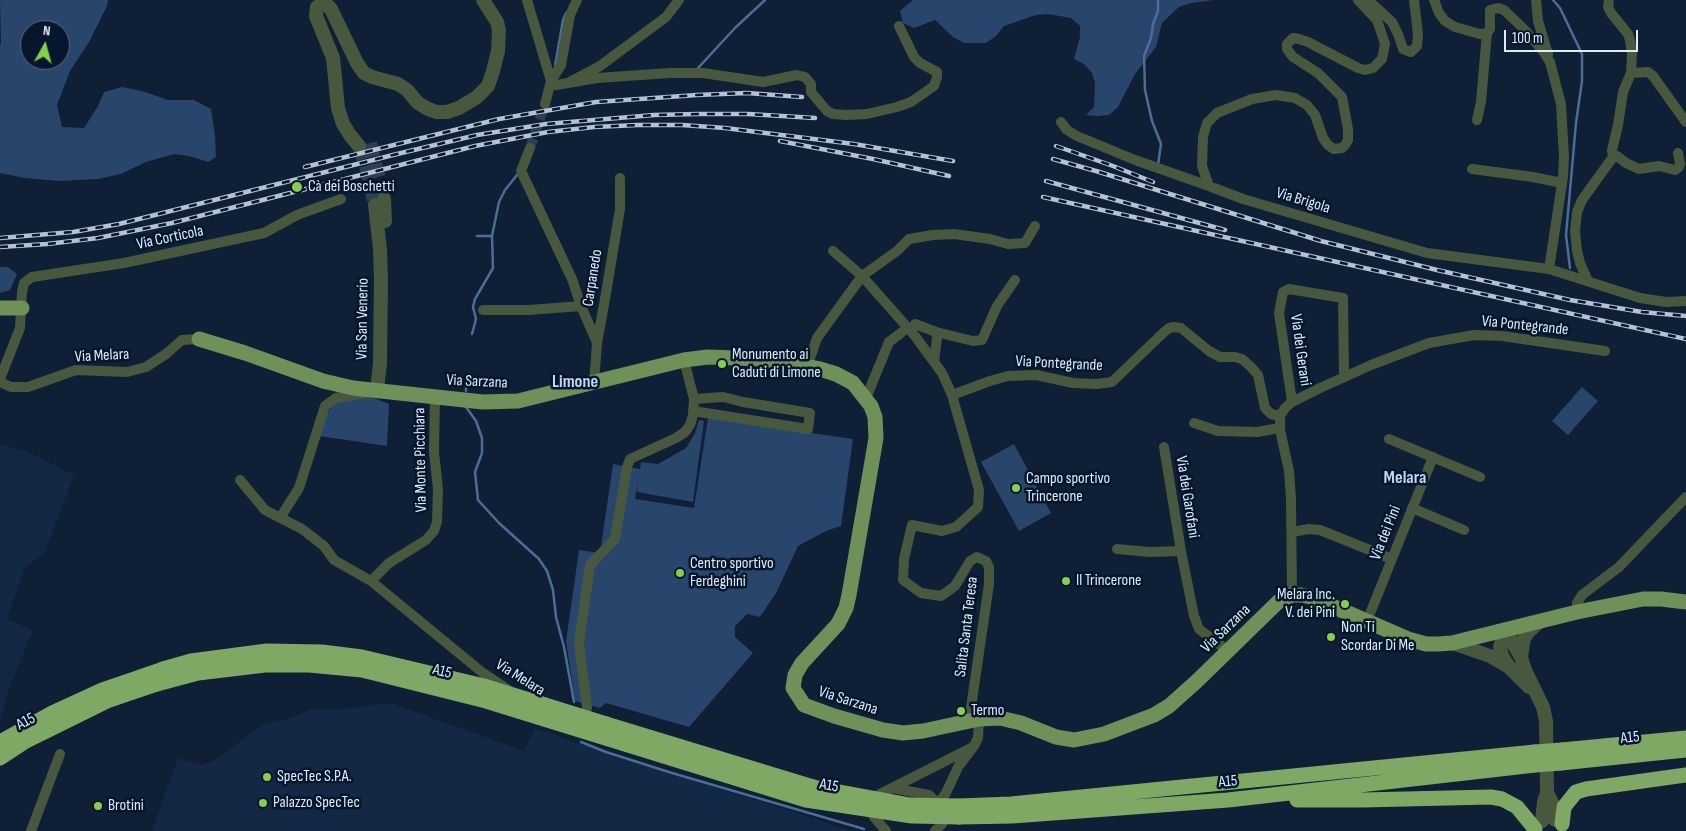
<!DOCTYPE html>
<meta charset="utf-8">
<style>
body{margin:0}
#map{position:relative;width:1686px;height:831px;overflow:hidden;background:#0e1f36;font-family:"Sofia Sans Condensed",sans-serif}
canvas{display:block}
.north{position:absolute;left:20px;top:20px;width:50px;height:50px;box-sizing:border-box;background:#06162c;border:1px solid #5d6b7e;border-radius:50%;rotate:7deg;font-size:14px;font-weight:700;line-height:20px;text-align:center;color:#dfeafa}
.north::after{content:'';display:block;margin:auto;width:18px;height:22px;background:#86cf4c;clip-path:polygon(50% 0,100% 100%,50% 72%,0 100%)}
.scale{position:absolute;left:1504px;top:30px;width:134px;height:22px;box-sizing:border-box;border:2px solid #dfeafa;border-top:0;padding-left:6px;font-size:15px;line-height:18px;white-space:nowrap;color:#dfeafa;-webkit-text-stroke:4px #06162c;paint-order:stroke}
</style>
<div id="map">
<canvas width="1686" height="831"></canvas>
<div class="north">N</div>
<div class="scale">100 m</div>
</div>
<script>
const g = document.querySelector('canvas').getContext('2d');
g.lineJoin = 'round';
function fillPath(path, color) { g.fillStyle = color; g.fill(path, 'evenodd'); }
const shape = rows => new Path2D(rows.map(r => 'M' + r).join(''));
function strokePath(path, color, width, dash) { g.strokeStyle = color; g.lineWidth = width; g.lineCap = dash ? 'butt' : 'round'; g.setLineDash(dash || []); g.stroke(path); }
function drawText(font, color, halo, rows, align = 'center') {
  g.font = font + ' "Sofia Sans Condensed",sans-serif'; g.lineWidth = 5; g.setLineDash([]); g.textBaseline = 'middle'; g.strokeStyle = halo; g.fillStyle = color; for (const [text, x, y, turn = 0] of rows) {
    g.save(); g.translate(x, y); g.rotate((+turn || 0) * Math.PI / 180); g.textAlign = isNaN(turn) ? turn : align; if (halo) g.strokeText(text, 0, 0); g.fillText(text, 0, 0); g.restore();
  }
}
const built = shape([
 [0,444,29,452,74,475,45,552,25,568,7,619,33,630,8,692,0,721],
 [391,703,524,751,535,728,667,773,795,812,852,831,152,831,178,758,201,765,215,760,263,724,291,718,311,709,343,709]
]);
const green = shape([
 [0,0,108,0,107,6,89,42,70,71,57,105,62,127,84,128,98,106,104,92,122,87,142,91,168,100,194,100,211,109,215,135,216,157,208,162,189,156,174,154,146,162,121,174,98,179,59,181,25,178,0,173,0,46,1,42],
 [30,30,60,30,60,60,30,60],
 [913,0,1214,0,1191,3,1179,7,1162,23,1156,47,1135,74,1118,107,1109,115,1097,116,1086,115,1094,107,1095,83,1092,73,1084,64,1074,59,1080,37,1080,26,1071,18,1048,14,1036,15,1004,26,996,36,986,43,964,43,953,37,935,20,914,28,903,23,900,11],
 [0,267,8,267,17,274,10,290,0,293],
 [1582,387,1598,401,1568,435,1552,421],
 [369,396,389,404,387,446,319,436,328,413,335,401],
 [708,418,853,439,841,526,826,531,798,546,776,593,760,617,747,614,735,626,735,637,753,653,689,727,606,703,600,708,575,701,566,641,579,550,600,553,613,464,640,469,641,462,658,464,686,448,695,433,699,420,704,421,693,502,637,492,638,482,635,499,694,508],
 [1014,444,1051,513,1019,531,981,462]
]);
const stream = shape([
 [1553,0,1560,8,1582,54,1582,81,1576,123,1566,235,1570,268],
 [555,66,563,20,566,13],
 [698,68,735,28,765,0],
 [1158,165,1161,144,1152,121,1145,90,1144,56,1151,38,1153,24,1158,11,1158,0],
 [477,236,492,236],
 [472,334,476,319,473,307,475,299,493,268,492,236,499,202,505,190,517,175],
 [466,391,466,381],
 [466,407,476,421,482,438,482,453,475,472,478,500,499,523,539,559,547,571,553,590,556,617,564,647,574,702],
 [581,742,606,752,672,773,864,829]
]);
const minorTunnel = shape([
 [530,148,545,104]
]);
const tertiaryTunnel = shape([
 [370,143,384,199],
 [359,146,366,166,375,205]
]);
const minor = shape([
 [527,0,551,81,545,104],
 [1368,0,1392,22,1398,34,1403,49,1411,52,1417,46,1418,34,1414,0],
 [1434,0,1439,13,1445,21,1455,27,1480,34,1487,33,1490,29,1490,10,1498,8,1504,10,1524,29,1543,51,1550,62,1561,104,1564,157,1563,177,1549,269],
 [1536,0,1538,21,1548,54],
 [1631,73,1648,72,1653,76,1686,122],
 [551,81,561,65,570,15,577,0],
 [568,83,597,78,670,73,703,73,763,82,797,75,805,77,811,84,811,92,827,111,833,114,846,115,867,114,897,107,911,102,934,86,937,77,937,72,920,63,914,57,899,26],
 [550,86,568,83,600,66,666,17,679,0],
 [1477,120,1481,102,1487,33],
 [1061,122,1067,130,1077,136,1135,160,1209,186,1243,199,1427,253,1549,269,1640,298,1666,302,1686,301],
 [530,148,521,171,572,279,581,306,597,343],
 [1613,157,1617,156,1626,163,1639,169,1659,166,1675,170,1679,167,1680,164,1678,153],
 [1472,169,1533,177,1562,183],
 [1209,186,1202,166,1203,137,1207,123,1217,113,1252,99,1276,95,1295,98,1307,105,1315,115,1323,138,1328,145,1334,149,1342,148,1345,145,1348,140,1348,129,1342,97,1318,73,1293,57,1287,49,1287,44,1293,38,1299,39,1308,42,1358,68,1365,70,1373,68,1382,59,1385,44,1377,20,1358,0],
 [833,251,862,276,915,336,942,373,952,395,979,490,978,507,956,527,942,531,912,525,904,559,903,580,921,593,941,596,955,586,970,561,977,557,986,561,989,567,989,584,969,721],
 [1588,281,1580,263,1577,251,1575,231,1577,212,1582,200,1613,157,1612,150,1618,125,1623,92,1631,73,1632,54,1630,40,1628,34,1611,13,1608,7,1609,0],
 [483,310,529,310,581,306],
 [915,324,936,332],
 [684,360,694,399,723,397,743,402,810,413,808,429,693,411],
 [934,362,937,338,936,332,973,341,982,340,997,306,1015,280],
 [807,367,817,338,862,276,897,251,909,239,933,235,954,234,990,239,1008,244,1025,243,1035,226],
 [0,379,20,328,22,292,24,283,32,277,124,263,264,233,297,215,341,199],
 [0,382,11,387,28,387,76,370,127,372,146,367,166,354,182,340,199,339],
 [594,383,597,343,605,299,620,209,620,178],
 [952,395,990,381,1008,376,1036,375,1073,383,1096,384,1112,382,1162,334,1169,328,1174,327,1181,328,1209,351,1220,357,1235,357,1242,359,1251,367,1258,375,1265,408,1271,414,1280,416,1285,408,1292,402,1320,388,1371,365,1429,343,1474,335,1502,336,1605,351],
 [866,398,889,342,902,332],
 [1292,402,1279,313,1283,292,1289,289,1343,298,1344,377],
 [1280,416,1280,430,1289,471,1291,499,1292,595],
 [1194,423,1218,431,1257,432,1280,428],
 [1389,439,1480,477],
 [1164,447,1181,551,1194,616,1199,629,1228,651],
 [240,480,265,510,302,529,324,546,334,560,371,581,483,673,507,689],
 [1412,508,1464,530],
 [280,518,299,488,325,406,336,398,365,393],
 [1292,532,1309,529,1320,530,1392,559],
 [1117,549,1149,552,1181,551],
 [371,581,389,563,426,540,434,531,437,522,438,489,434,452,435,397],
 [1577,612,1577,603,1582,595,1619,567,1686,497],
 [1367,621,1433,457],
 [584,722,587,707,579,643,590,565,615,539,627,467,630,459,676,438,685,432,690,425,693,415,694,399],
 [892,788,973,747],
 [938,804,946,793,958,767,974,746,978,738,979,719],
 [31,831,60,754],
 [886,831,874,817,880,794,892,788,929,795,945,810,942,824,935,831]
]);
const tertiary = shape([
 [359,146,350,135,343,124,338,108,333,58,316,16,317,7,321,5,327,5,331,9,357,63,364,73,372,77,398,84,407,90,418,103,428,109,437,112,447,112,459,108,477,97,488,86,493,71,498,51,499,30,497,22,483,0],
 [384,199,385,221],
 [375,205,380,249,381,280,380,363,377,390],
 [1505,630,1521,657,1525,670,1543,707,1546,721,1547,793,1544,802,1542,821],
 [1505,630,1500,647,1502,656,1509,667],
 [1452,643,1490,656,1509,667,1529,687],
 [1521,657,1524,638,1528,632,1540,621],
 [1547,793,1554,806,1555,820]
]);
const primary = shape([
 [0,308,22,308],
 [199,339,245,353,323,381,353,388,483,402,518,401,684,360,708,357,762,359,820,369,836,374,853,383,871,406,875,417,876,438,849,595,846,608,838,624,802,663,795,675,793,688,804,705,834,716,883,730,903,733,923,731,979,719,1000,718,1021,723,1056,737,1074,740,1104,734,1154,715,1169,706,1197,681,1278,602,1292,595,1301,595,1311,597,1408,639,1426,644,1438,644,1452,643,1577,612,1643,599,1661,599,1686,602]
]);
const motorway = shape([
 [606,724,813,787],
 [0,742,52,713,102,690,163,669],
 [1562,750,1686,738],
 [0,758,26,741,107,701,157,684],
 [1561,763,1686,750],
 [1297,800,1362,800,1491,797,1502,799,1517,807,1535,829],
 [959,806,1011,804,1535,752],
 [959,817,1012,816,1228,800,1535,765],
 [1562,824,1564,807,1576,792,1586,789,1686,775]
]);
const rail = shape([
 [780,141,873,159,949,176],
 [1056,146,1113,166,1153,182],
 [1053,159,1096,171,1321,241,1437,270,1570,300,1642,312,1686,316],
 [307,166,305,167,499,119,596,102,697,95,747,93,802,97],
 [1046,181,1225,230],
 [1043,197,1686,339],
 [0,238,73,232,119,224,397,154,477,135,546,124,654,115,698,114,748,114,815,118],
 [0,247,47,244,98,238,172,223,475,146,548,132,594,127,638,125,682,125,725,128,854,144,953,161]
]);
const motorwayBridge = shape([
 [163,669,191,661,267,651,322,652,362,657,484,686,606,724],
 [157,684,198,673,265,665,309,665,362,670,486,701,806,800,912,816,959,817],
 [1535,752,1562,750],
 [1535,765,1561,763],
 [813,787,910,805,959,806]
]);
const markers = [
 [297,187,6,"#86cf4c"],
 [722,364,5,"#86cf4c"],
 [1016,488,5,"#86cf4c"],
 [680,573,5,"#86cf4c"],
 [1066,581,5,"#86cf4c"],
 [1345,604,5,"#86cf4c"],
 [1331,637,5,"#86cf4c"],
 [961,711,5,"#86cf4c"],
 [267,777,5,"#86cf4c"],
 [263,803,5,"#86cf4c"],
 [98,806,5,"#86cf4c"]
];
const poiNames = [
 ["Cà dei Boschetti",308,187],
 ["Monumento ai",732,355],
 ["Caduti di Limone",732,373],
 ["Campo sportivo",1026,479],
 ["Trincerone",1026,497],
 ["Centro sportivo",690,564],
 ["Ferdeghini",690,582],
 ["Il Trincerone",1076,581],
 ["Melara Inc.",1335,595,"right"],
 ["V. dei Pini",1335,613,"right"],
 ["Non Ti",1341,628],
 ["Scordar Di Me",1341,646],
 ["Termo",971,711],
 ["SpecTec S.P.A.",277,777],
 ["Palazzo SpecTec",273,803],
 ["Brotini",108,806]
];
const streetNames = [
 ["Via Brigola",1303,201,17],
 ["Via Corticola",170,238,-12],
 ["Carpanedo",593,278,-81],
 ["Via San Venerio",363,319,-89],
 ["Via Pontegrande",1525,326,6],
 ["Via dei Gerani",1300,350,82],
 ["Via Melara",102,356,-3],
 ["Via Pontegrande",1059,364,3],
 ["Via Sarzana",477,382,3],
 ["Via Monte Picchiara",421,460,-91],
 ["Via dei Garofani",1187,497,81],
 ["Via dei Pini",1386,533,-68],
 ["Salita Santa Teresa",967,627,-83],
 ["Via Sarzana",1226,629,-44],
 ["A15",442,672,14],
 ["Via Melara",520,678,32],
 ["Via Sarzana",848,701,18],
 ["A15",26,722,-28],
 ["A15",1630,738,-6],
 ["A15",1228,782,-5],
 ["A15",829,786,10]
];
const neighbourhoodNames = [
 ["Limone",575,382],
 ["Melara",1405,478]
];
fillPath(built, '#122844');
fillPath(green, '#28456c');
strokePath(stream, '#4b6d97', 2.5);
strokePath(minorTunnel, '#2d3d53', 10, [10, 5]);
strokePath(tertiaryTunnel, '#2d3d53', 14, [14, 7]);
strokePath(minor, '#48583e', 10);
strokePath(tertiary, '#48583e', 14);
strokePath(primary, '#6f9159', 15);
strokePath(motorway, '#7fa864', 15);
strokePath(rail, '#b6c2d3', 4.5);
strokePath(rail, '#06162c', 2.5, [8]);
strokePath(motorwayBridge, '#7fa864', 15);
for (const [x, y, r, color] of markers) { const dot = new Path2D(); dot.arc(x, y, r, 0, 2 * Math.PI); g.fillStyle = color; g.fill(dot); strokePath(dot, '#06162c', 2); }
drawText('16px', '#dfeafa', '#06162c', poiNames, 'left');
drawText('16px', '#dfeafa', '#06162c', streetNames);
drawText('bold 18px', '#bfd6f5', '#06162c', neighbourhoodNames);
</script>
